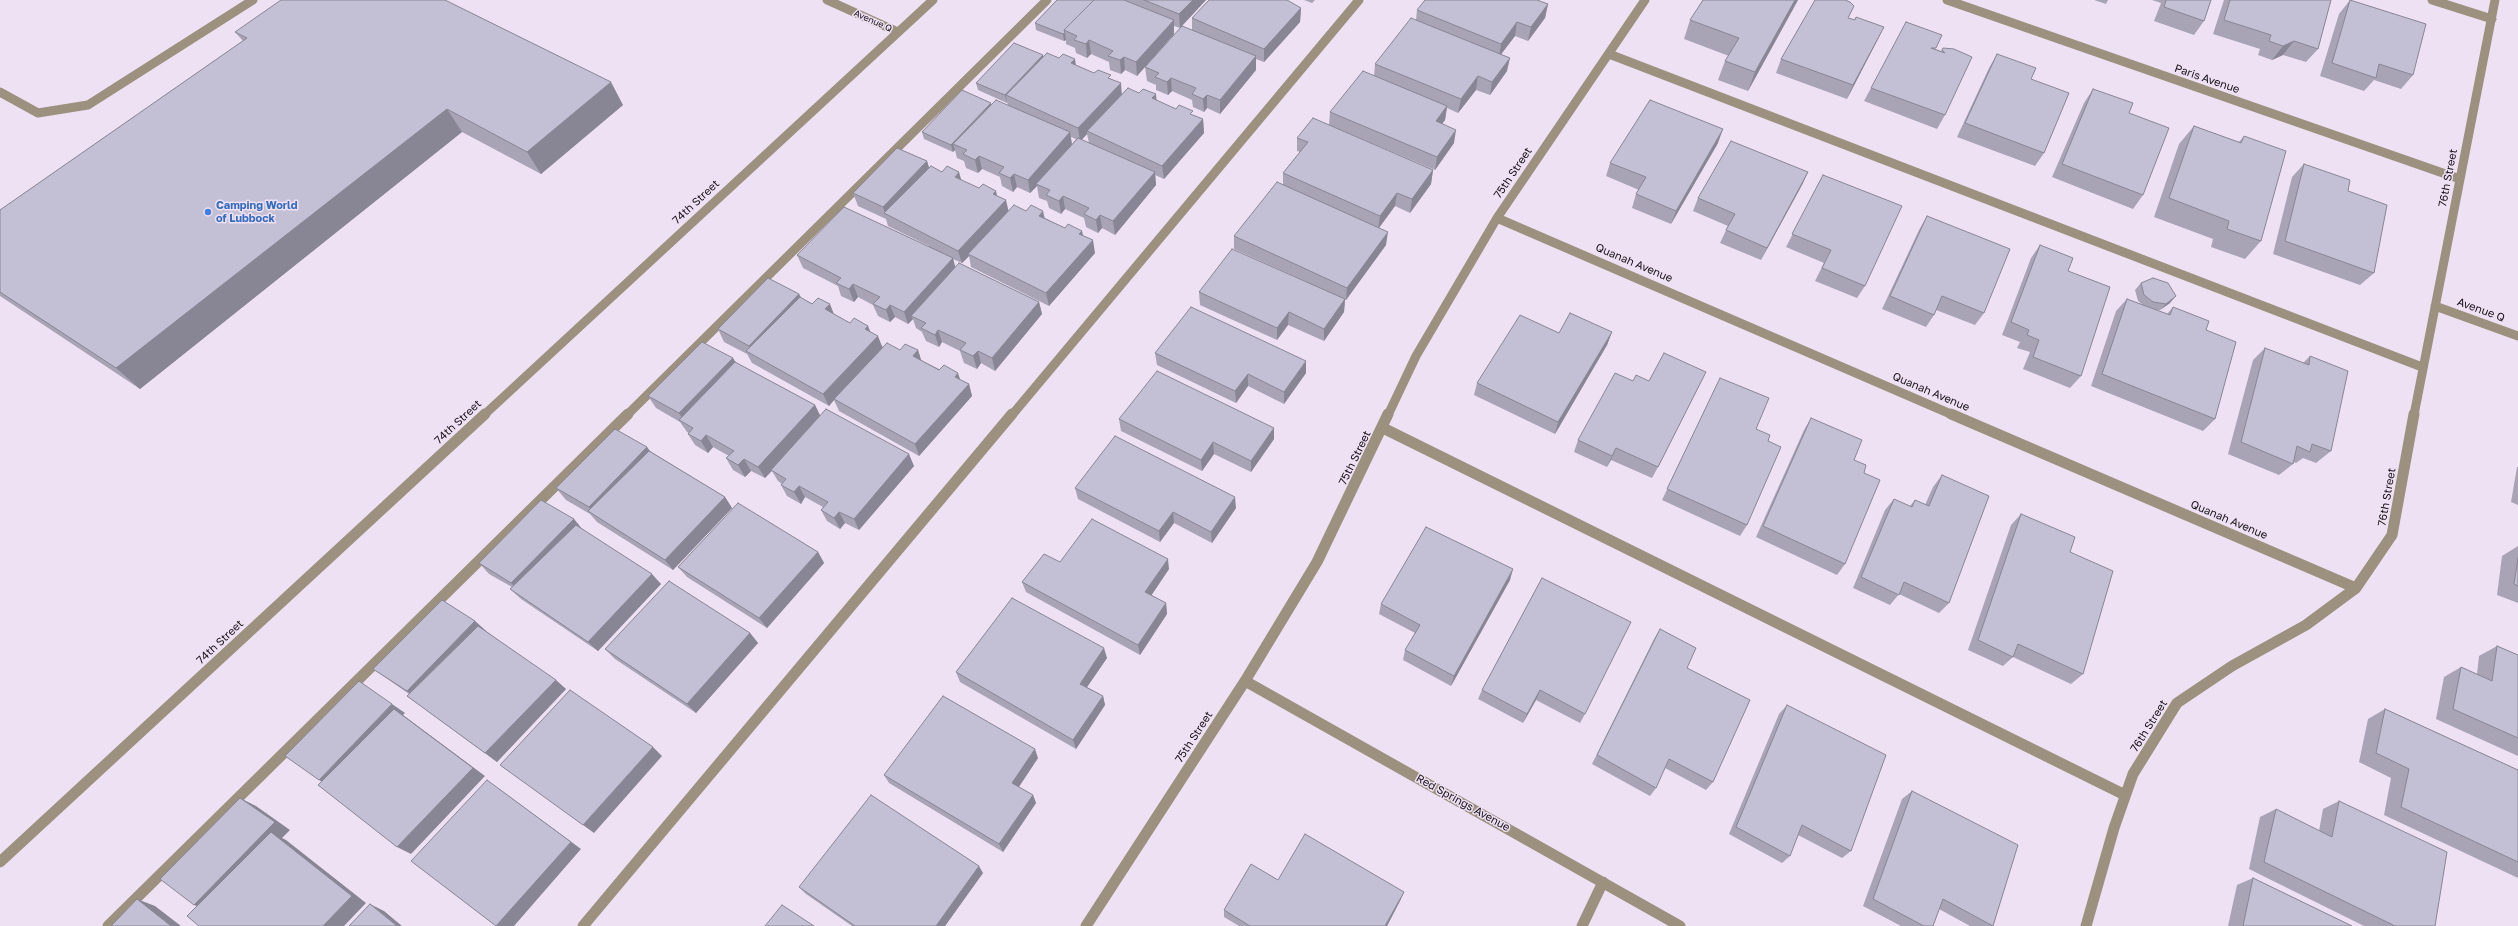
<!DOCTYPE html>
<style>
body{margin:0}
canvas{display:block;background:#efe1f4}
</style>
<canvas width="2518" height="926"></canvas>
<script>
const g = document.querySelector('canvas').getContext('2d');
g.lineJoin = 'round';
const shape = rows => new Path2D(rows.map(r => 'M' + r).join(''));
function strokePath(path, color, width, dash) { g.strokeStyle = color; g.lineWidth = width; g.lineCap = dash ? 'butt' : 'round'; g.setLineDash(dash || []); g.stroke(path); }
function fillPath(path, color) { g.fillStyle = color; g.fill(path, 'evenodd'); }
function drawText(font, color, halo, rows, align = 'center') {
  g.font = font + ' "Golos Text",sans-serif'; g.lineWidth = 3; g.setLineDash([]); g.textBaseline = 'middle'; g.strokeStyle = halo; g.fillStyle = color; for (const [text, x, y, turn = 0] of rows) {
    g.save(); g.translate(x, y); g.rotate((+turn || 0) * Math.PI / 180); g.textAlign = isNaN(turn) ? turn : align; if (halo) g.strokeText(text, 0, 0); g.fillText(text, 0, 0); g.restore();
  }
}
const minorFar1 = shape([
 [827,0,898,32],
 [1947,0,2460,179],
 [2432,0,2492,19],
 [1609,54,2422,367],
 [0,92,38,113,88,105,253,0],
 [1497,218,1953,415],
 [2435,306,2518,336],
 [484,415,933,0],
 [627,415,1047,0],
 [1012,415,1359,0],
 [1388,415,1416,356,1497,218,1645,0],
 [2414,415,2495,0]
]);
const minor = shape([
 [1951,414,2356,588],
 [1383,428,2125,795],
 [1245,681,1680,926],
 [0,862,485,414],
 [108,926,628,414],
 [583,926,1012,414],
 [1086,926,1245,681,1317,562,1388,414],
 [1582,926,1603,882],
 [2086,926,2114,828,2133,774,2177,703,2232,666,2306,625,2356,588,2392,535,2414,414]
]);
const wall = shape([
 [1057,0,1206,0,1180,28,1174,26,1174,34,1137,76,1125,70,1121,74,1110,70,1109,62,1091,54,1087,58,1076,53,1075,48,1066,44,1066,40,1064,41,1036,30,1035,23],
 [1304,0,1315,0,1312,3],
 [1798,0,1748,91,1718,80,1725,61,1729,56,1684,39,1690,20],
 [2094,0,2108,0,2106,4],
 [2152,0,2211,0,2204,21,2194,35,2154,21,2161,3],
 [2224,0,2331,0,2318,49,2306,62,2283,55,2272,60,2258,55,2260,49,2213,34],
 [2350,0,2413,75,2401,89,2374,80,2364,91,2320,76,2339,14],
 [1548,4,1545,18,1528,41,1515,36,1501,54,1507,71,1490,95,1476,90,1458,113,1447,108,1445,120,1442,124,1454,143,1435,170,1329,125,1330,112,1374,76,1375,64,1416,20,1417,10],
 [1301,8,1300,22,1264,62,1256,59,1256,70,1220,114,1207,108,1204,112,1193,107,1192,100,1172,91,1168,95,1156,90,1156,85,1147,81,1145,67,1192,31,1192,18],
 [1849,18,1884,27,1847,99,1776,73,1781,59],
 [235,32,623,105,541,174,462,132,140,389,0,296,0,210,243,41],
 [1942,35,1935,49,1941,51,1942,50,1954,49,1945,115,1937,129,1864,101,1871,88],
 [1997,54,2031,79,2044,153,2035,166,1957,137,1989,68],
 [1044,57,1059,58,1076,65,1094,73,1111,79,1122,94,1139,93,1156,94,1156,100,1176,109,1193,115,1203,119,1204,133,1164,179,1155,175,1156,185,1115,235,1102,228,1098,233,1086,227,1084,218,1065,209,1061,214,1049,208,1047,201,1039,198,1037,186,1030,193,1017,187,1013,192,1002,186,1000,177,982,169,978,173,966,168,964,161,957,158,955,150,953,152,924,139,922,132,992,105,1008,105,1007,102,1007,103,978,90,976,83],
 [1087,134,1089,143,1082,140],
 [1071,137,1076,139,1072,144],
 [2093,89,2129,113,2143,195,2133,209,2052,177,2084,103],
 [2194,126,2239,142,2244,136,2261,241,2245,259,2211,247,2213,239,2154,217,2179,144],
 [1297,138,1433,170,1431,184,1410,213,1395,206,1379,228,1386,245,1346,300,1345,300,1344,312,1324,341,1288,325,1277,340,1200,305,1199,292,1307,282,1234,249,1234,236,1283,184,1283,173,1300,152,1297,151],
 [1718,143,1671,224,1632,208,1636,194,1639,190,1606,176,1610,163],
 [927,161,929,168,942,172,997,196,1009,211,1026,211,1045,218,1065,228,1082,231,1083,235,1095,253,1049,306,971,267,969,256,962,263,953,259,955,267,1039,302,1042,314,995,371,981,363,977,369,964,363,960,351,942,342,939,347,926,341,922,332,916,328,913,319,908,324,895,317,890,322,878,316,873,305,858,297,854,302,841,296,838,286,803,268,797,255,929,246,888,226,886,219,858,206,853,193],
 [2304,164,2348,191,2374,273,2360,285,2273,254,2292,177],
 [1808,172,1802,185,1761,260,1720,243,1728,226,1693,211,1698,198],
 [1823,175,1865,286,1857,298,1815,281,1824,263,1786,247],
 [1927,216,1984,313,1975,325,1936,310,1934,315,1926,327,1882,309,1919,230],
 [2040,245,2068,271,2081,376,2070,388,2023,369,2030,352,2017,348,2020,342,2002,335,2031,258],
 [2141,283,2170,303,2160,310,2156,310,2167,314,2173,307,2206,330,2215,419,2203,431,2091,386,2116,311,2127,299,2143,305,2138,301,2135,290],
 [799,294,801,298,834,314,850,323,871,332,883,347,900,350,918,350,921,360,969,384,972,396,919,456,839,411,834,400,829,406,752,363,747,354,724,342,718,329],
 [1612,332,1607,345,1555,434,1474,395,1477,383,1559,333],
 [2265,348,2303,363,2310,356,2331,451,2316,463,2303,458,2296,463,2293,462,2293,464,2279,475,2228,454,2253,360],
 [1155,353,1306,373,1284,404,1248,386,1236,403,1157,365],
 [733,358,735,362,815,405,820,416,914,466,859,530,845,523,840,529,827,521,821,510,823,507,805,497,801,504,787,496,781,485,782,484,778,481,772,471,765,478,751,471,745,477,733,470,726,458,729,456,713,447,708,453,695,445,688,434,689,433,687,432,680,422,656,408,648,396],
 [1720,378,1756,429,1768,441,1747,525,1740,536,1662,500],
 [1633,381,1649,381,1700,384,1652,478,1611,460,1607,467,1574,452,1578,440],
 [1811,418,1854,460,1864,473,1845,564,1837,575,1756,537,1804,430],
 [1119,419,1274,428,1274,439,1251,472,1214,454,1202,471,1121,431],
 [647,447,650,451,725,497,732,508,673,570,597,522,590,514,566,500,556,488],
 [2517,467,2518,467,2518,505,2511,502],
 [1942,475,1949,603,1939,613,1899,594,1890,605,1853,588,1885,510,1894,499,1910,506,1915,500,1925,505,1933,487],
 [1075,488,1236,508,1212,543,1174,523,1160,542,1078,499],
 [2021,514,2070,552,2083,674,2071,684,2013,657,2003,666,1968,650,2011,525],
 [574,519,581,528,661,584,598,651,521,599,510,589,512,587,489,574,479,563],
 [2518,546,2518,603,2497,595,2502,556],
 [818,552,824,563,767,628,687,577,678,567],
 [1060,562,1169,569,1151,595,1166,603,1167,614,1140,655,1026,592,1022,582],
 [1542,578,1585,714,1580,723,1536,700,1523,723,1478,699,1482,690],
 [1510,580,1451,686,1403,660,1405,650,1415,633,1379,614,1381,604],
 [475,621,486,631,566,689,497,762,407,696,409,694,386,678,373,669],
 [1660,629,1687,668,1713,782,1706,790,1665,768,1656,788,1650,796,1592,764,1654,639],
 [750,633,758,643,696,713,615,659,605,649],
 [2497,646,2518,655,2518,756,2436,719,2444,677,2461,667,2477,674,2479,656],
 [1107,658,1087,687,1103,696,1105,705,1076,749,960,682,956,672],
 [1787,705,1851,851,1842,858,1798,835,1790,856,1782,863,1729,834,1779,714],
 [2385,709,2518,770,2518,878,2384,815,2391,778,2359,762,2368,719],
 [1038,758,1019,787,1033,795,1036,803,1003,852,889,783,884,775],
 [1912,791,1993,926,1970,926,1939,909,1933,926,1901,926,1863,906,1902,799],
 [2339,801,2435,926,2364,926,2249,869,2260,817,2276,809,2319,831,2323,809],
 [983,873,945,926,852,926,806,894,799,887],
 [2253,878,2352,926,2228,926,2237,885],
 [1278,880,1401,899,1387,926,1239,926,1224,917,1224,910]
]);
const shadedWall = shape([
 [1193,0,1206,0,1180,28,1179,14],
 [1795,0,1798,0,1748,91,1755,72],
 [1548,4,1545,18,1528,41,1531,27],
 [1301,8,1300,22,1264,62,1264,49],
 [1174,20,1174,34,1137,76,1136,62],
 [1517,22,1515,36,1499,57,1501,44],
 [1884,27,1877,41,1847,99,1853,85],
 [1065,33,1066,40,1064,41,1063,34],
 [1089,40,1091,54,1087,58,1086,44],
 [2294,41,2283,55,2272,60,2283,46],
 [1043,55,1045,62,1006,95],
 [1256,56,1256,70,1220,114,1220,100],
 [1124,57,1125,70,1121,74,1120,60],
 [1510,58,1507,71,1490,95,1492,82],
 [1075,59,1077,72,1071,63],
 [1478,76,1476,90,1458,113,1461,99],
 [1171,78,1172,91,1168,95,1167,82],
 [611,82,623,105,541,174,527,152],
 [1121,83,1122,97,1087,131,1087,134,1080,141,1078,128],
 [1156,94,1157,107,1152,98],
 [1005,95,1006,95,1007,102,1007,103],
 [1207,95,1207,108,1204,112,1203,99],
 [991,103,993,110,953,144,955,150,953,152,951,145],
 [1447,106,1445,120,1434,135,1436,121],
 [447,109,462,132,140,389,116,368],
 [1203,119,1204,133,1164,179,1162,166],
 [1723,129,1718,143,1671,224,1676,211],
 [1456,130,1454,143,1435,170,1437,157],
 [1070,132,1072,146,1036,184,1037,186,1030,193,1028,180],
 [979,156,982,169,978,173,975,160],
 [927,161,931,174,885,213,883,207],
 [1433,170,1431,184,1410,213,1412,199],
 [959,172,963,186,955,177],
 [1155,172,1156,185,1115,235,1113,221],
 [1808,172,1802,185,1761,260,1767,248],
 [1014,174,1017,187,1013,192,1010,178],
 [996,191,999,204,993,194],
 [1397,193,1395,206,1378,229,1380,216],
 [1063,196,1065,209,1061,214,1059,201],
 [1006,200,1009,213,968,254,969,256,962,263,958,251],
 [1043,211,1046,224,1039,216],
 [1100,215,1102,228,1098,233,1096,220],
 [1082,231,1084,244,1079,234],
 [1388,232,1386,245,1346,300,1347,288],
 [1093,240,1095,253,1049,306,1046,293],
 [953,258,956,270,911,316,913,319,908,324,904,312],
 [853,284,858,297,854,302,849,289],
 [799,294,805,306,754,355,749,346],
 [2176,296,2170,303,2160,310,2166,304],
 [1345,299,1344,312,1324,341,1324,329],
 [1039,302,1042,314,995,371,992,358],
 [830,304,835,317,825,309],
 [890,305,895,317,890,322,886,310],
 [1289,312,1288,325,1277,340,1277,328],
 [868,326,873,338,865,329],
 [938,330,942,342,939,347,935,335],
 [1612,332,1607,345,1555,434,1558,422],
 [878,336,883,349,834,399,834,400,829,406,823,394],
 [918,350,922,363,913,356],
 [978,351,981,363,977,369,973,356],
 [733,358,740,370,686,424,679,413],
 [1306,361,1306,373,1284,404,1284,392],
 [1706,372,1700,384,1652,478,1658,467],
 [958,373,962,385,955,377],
 [1248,374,1248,386,1236,403,1235,391],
 [969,384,972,396,919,456,915,444],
 [815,405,821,417,765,478,758,467],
 [1274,428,1274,439,1251,472,1251,461],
 [706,435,713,447,708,453,701,441],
 [1213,442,1214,454,1202,471,1201,460],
 [647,447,655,459,596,516,589,507],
 [1616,448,1611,460,1607,467,1612,456],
 [909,454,914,466,859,530,854,519],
 [744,459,751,471,745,477,738,465],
 [799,486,805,497,801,504,794,492],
 [725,497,732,508,673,570,665,560],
 [1235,497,1236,508,1212,543,1211,532],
 [839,512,845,523,840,529,834,518],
 [1173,512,1174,523,1160,542,1159,531],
 [574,519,583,530,522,593,511,583],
 [818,552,824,563,767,628,759,618],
 [1168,559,1169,569,1147,602,1145,592],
 [1513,569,1510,580,1451,686,1454,676],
 [652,574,661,584,598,651,588,642],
 [1166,603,1167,614,1140,655,1138,645],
 [475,621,486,631,419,701,407,691],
 [750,633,758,643,696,713,687,704],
 [1104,648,1107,658,1083,693,1080,684],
 [556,680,566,689,497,762,485,753],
 [1540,690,1536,700,1523,723,1527,714],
 [1103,696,1105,705,1076,749,1073,740],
 [392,704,405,713,403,715,485,776,411,854,397,847,333,788,319,780],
 [653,747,662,756,594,833,583,825],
 [1035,749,1038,758,1016,791,1012,783],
 [498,788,581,849,514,926,496,926],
 [1033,795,1036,803,1003,852,999,844],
 [240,798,256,806,290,830,282,838,286,840,366,903,344,926,323,926,211,912,194,905],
 [979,866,983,873,945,926,936,926],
 [1404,892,1401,899,1387,926,1385,926],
 [137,899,155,906,181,926,171,926],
 [370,904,384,911,402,926,397,926]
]);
const building = shape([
 [281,0,445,0,611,82,527,152,447,109,116,368,0,292,0,210,247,38,235,32,281,0],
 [1057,0,1094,0,1064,30,1065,33,1063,34,1035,23,1057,0],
 [1094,0,1124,0,1174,20,1136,62,1124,57,1120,60,1108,56,1113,51,1089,40,1086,44,1074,40,1077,36,1064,30,1094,0],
 [1144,0,1193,0,1179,14,1144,0],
 [1209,0,1287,0,1301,8,1264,49,1192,18,1209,0],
 [1425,0,1537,0,1548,4,1531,27,1517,22,1501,44,1417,10,1425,0],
 [1703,0,1795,0,1755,72,1725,61,1739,38,1690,20,1703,0],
 [1815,0,1845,0,1850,2,1854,6,1848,18,1855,20,1856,17,1884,27,1853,85,1781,59,1815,0],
 [2166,0,2211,0,2204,21,2164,7,2166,0],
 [2230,0,2331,0,2318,49,2294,41,2283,46,2269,41,2271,35,2224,20,2230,0],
 [2350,0,2426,24,2413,75,2379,64,2376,78,2332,63,2350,0],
 [1411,18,1510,58,1492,82,1478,76,1461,99,1375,64,1411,18],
 [1906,22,1942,35,1936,48,1931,48,1945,53,1942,50,1943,48,1954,49,1972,57,1945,115,1871,88,1906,22],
 [1182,26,1256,56,1220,100,1207,95,1203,99,1192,94,1196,88,1171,78,1167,82,1155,77,1159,73,1145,67,1182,26],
 [1014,43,1043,55,1005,95,976,83,1014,43],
 [1047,53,1059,58,1063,54,1075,59,1071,63,1094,73,1098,70,1111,75,1108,78,1121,83,1078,128,1006,95,1047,53],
 [1997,54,2036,68,2031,79,2069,93,2044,153,1965,123,1997,54],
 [1363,71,1447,106,1436,121,1456,130,1437,157,1330,112,1363,71],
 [1128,88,1139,93,1143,89,1156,94,1152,98,1176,109,1179,105,1193,111,1190,114,1203,119,1162,166,1087,131,1128,88],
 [2093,89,2133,103,2129,113,2169,128,2143,195,2062,164,2093,89],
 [962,90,991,103,951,145,922,132,962,90],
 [996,100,1070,132,1028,180,1014,174,1010,178,999,173,1004,167,979,156,975,160,963,154,967,150,953,144,996,100],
 [1650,100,1723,129,1676,211,1636,194,1646,177,1610,163,1650,100],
 [1313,118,1433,170,1412,199,1397,193,1380,216,1283,173,1308,142,1297,138,1313,118],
 [2194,126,2241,143,2244,136,2286,151,2261,241,2227,229,2229,221,2169,198,2194,126],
 [1078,138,1155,172,1113,221,1100,215,1096,220,1084,214,1089,208,1063,196,1059,201,1046,195,1050,190,1036,184,1078,138],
 [1731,141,1808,172,1767,248,1726,230,1735,214,1698,198,1731,141],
 [897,148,927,161,883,207,853,193,897,148],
 [2304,164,2350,180,2348,191,2387,205,2374,273,2285,241,2304,164],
 [931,166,942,172,947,166,959,172,955,177,979,188,983,184,996,191,993,194,1006,200,958,251,884,213,931,166],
 [1823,175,1902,206,1865,286,1822,268,1831,250,1792,234,1823,175],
 [1277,182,1388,232,1347,288,1234,236,1277,182],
 [1014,205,1026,211,1031,205,1043,211,1039,216,1065,228,1068,224,1082,231,1079,234,1093,240,1046,293,968,254,1014,205],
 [844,207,953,258,904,312,890,305,886,310,873,304,880,297,853,284,849,289,836,283,841,278,797,255,844,207],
 [1927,216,2010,249,1984,313,1942,296,1934,315,1890,296,1927,216],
 [2040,245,2073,258,2068,271,2110,287,2081,376,2033,357,2039,340,2027,335,2029,330,2011,322,2040,245],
 [1232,249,1345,299,1324,329,1289,312,1277,328,1199,292,1232,249],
 [959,263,1039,302,992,358,978,351,973,356,960,350,966,343,938,330,935,335,921,328,926,323,911,316,959,263],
 [768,278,799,294,749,346,718,329,768,278],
 [2153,278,2168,283,2176,296,2166,304,2153,302,2144,295,2141,283,2153,278],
 [800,297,812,304,818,298,830,304,825,309,850,323,854,318,868,326,865,329,878,336,823,394,746,351,800,297],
 [2127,299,2170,315,2173,307,2209,321,2206,330,2236,342,2215,419,2102,374,2127,299],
 [1191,307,1306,361,1284,392,1248,374,1235,391,1155,353,1191,307],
 [1570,313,1612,332,1558,422,1477,383,1520,315,1559,333,1570,313],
 [702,342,733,358,679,413,648,396,702,342],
 [887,343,900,350,905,344,918,350,913,356,939,370,944,365,958,373,955,377,969,384,915,444,834,399,887,343],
 [2265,348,2309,365,2310,356,2348,371,2331,451,2312,444,2310,452,2297,446,2293,464,2241,442,2265,348],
 [1664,353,1706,372,1658,467,1616,448,1612,456,1578,440,1615,373,1633,381,1636,375,1649,381,1664,353],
 [735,362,815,405,758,467,744,459,738,465,726,458,734,451,706,435,701,441,688,434,693,428,679,420,735,362],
 [1157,371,1274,428,1251,461,1213,442,1201,460,1119,419,1157,371],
 [1720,378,1769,398,1756,429,1770,435,1768,441,1781,447,1747,525,1667,489,1720,378],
 [826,409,909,454,854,519,839,512,834,518,821,510,828,502,799,486,794,492,781,485,786,479,771,470,826,409],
 [1811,418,1862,440,1854,460,1866,465,1864,473,1880,480,1845,564,1763,526,1811,418],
 [615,429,647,447,589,507,556,488,615,429],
 [1115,436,1235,497,1211,532,1173,512,1159,531,1075,488,1115,436],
 [649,451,725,497,665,560,588,511,649,451],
 [1942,475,1989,496,1949,603,1904,582,1899,595,1861,577,1894,499,1912,507,1915,500,1929,506,1942,475],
 [541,500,574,519,511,583,479,563,541,500],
 [738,503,818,552,759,618,678,567,738,503],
 [2021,514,2075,537,2070,552,2113,571,2083,674,2018,644,2013,657,1978,640,2021,514],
 [1092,519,1168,559,1145,592,1166,603,1138,645,1022,582,1044,554,1060,562,1092,519],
 [576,525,652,574,588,642,510,589,576,525],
 [1426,527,1513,569,1454,676,1405,650,1420,625,1381,604,1426,527],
 [2518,558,2518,586,2514,584,2518,558],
 [1542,578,1631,622,1585,714,1540,690,1527,714,1482,690,1542,578],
 [669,581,750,633,687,704,605,649,669,581],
 [1012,598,1104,648,1080,684,1103,696,1073,740,956,672,1012,598],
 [442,600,475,621,407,691,373,669,442,600],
 [478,626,556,680,485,753,407,696,478,626],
 [1660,629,1696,648,1687,668,1750,700,1713,782,1669,759,1656,788,1597,755,1660,629],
 [2497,646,2518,655,2518,738,2453,709,2461,667,2492,681,2497,646],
 [359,681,392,704,319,780,285,756,359,681],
 [570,690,653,747,583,825,500,765,570,690],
 [943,696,1035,749,1012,783,1033,795,999,844,884,775,943,696],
 [1787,705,1886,755,1851,851,1802,825,1790,856,1736,827,1787,705],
 [394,709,473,768,397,847,318,785,394,709],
 [2385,709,2518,770,2518,862,2401,807,2409,769,2376,753,2385,709],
 [487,780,571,842,496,926,411,861,487,780],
 [1912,791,2018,845,1993,926,1943,899,1933,926,1924,926,1873,899,1912,791],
 [871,795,979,866,936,926,855,926,799,887,871,795],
 [240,798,275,822,194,905,160,879,240,798],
 [2339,801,2447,852,2435,926,2395,926,2264,862,2276,809,2332,837,2339,801],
 [271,832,352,896,323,926,199,926,187,916,271,832],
 [1305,834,1404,892,1385,926,1250,926,1224,910,1251,864,1278,880,1305,834],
 [2253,878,2352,926,2243,926,2253,878],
 [137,899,171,926,111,926,137,899],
 [370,904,397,926,349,926,370,904],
 [782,905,814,926,765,926,782,905]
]);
const markers = [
 [208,212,4,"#3f7fe0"]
];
const farStreetnames = [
 ["Avenue Q",873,21,24]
];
const streetNames = [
 ["Paris Avenue",2207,79,19],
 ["75th Street",1513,173,-56],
 ["76th Street",2448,178,-79],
 ["74th Street",696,202,-43],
 ["Quanah Avenue",1634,263,23],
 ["Avenue Q",2481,310,20],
 ["Quanah Avenue",1931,392,23],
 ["74th Street",458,422,-43],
 ["75th Street",1355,458,-64],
 ["76th Street",2387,497,-80],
 ["Quanah Avenue",2229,520,23],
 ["74th Street",220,642,-43],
 ["76th Street",2149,726,-58],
 ["75th Street",1194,737,-57],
 ["Red Springs Avenue",1463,803,29]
];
const shopNames = [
 ["Camping World",216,206],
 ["of Lubbock",216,219]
];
strokePath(minorFar1, '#9c917f', 9);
strokePath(minor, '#9c917f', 11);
fillPath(wall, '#a8a4b6');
fillPath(shadedWall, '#888694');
fillPath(building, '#c3bfd4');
strokePath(building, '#888694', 1);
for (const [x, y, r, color] of markers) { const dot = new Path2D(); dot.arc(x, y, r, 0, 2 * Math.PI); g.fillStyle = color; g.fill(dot); strokePath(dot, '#efe1f4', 1.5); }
drawText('9px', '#171218', '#efe1f4', farStreetnames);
drawText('11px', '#171218', '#efe1f4', streetNames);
drawText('bold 11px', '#366cbe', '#efe1f4', shopNames, 'left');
</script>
